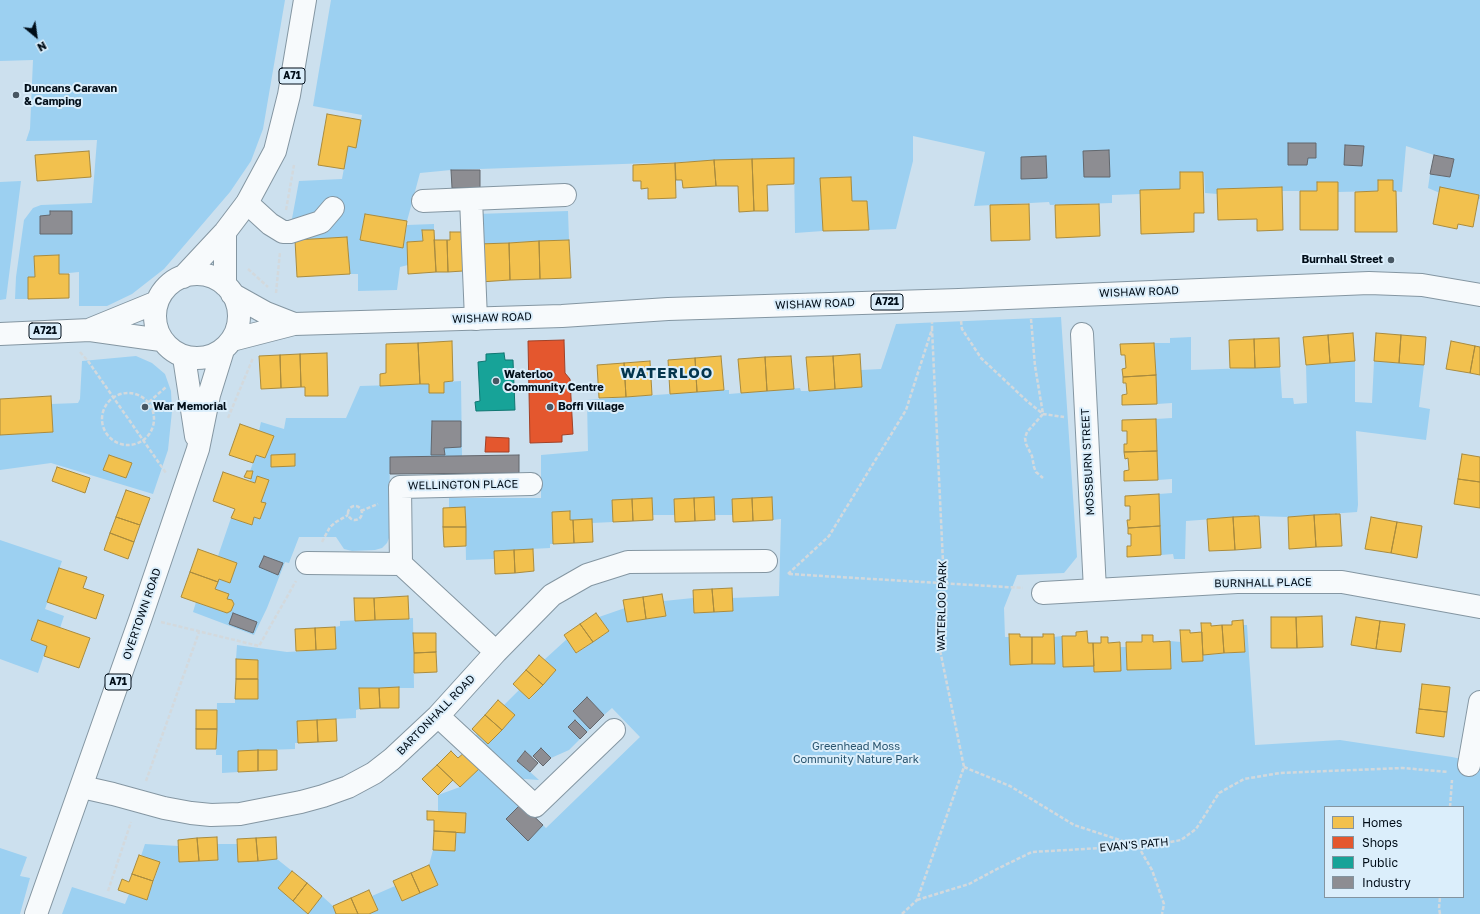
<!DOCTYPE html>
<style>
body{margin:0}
#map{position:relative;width:1480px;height:914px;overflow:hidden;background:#cce0ee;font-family:"Golos Text",sans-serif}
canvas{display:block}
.legend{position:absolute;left:1324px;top:806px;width:140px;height:92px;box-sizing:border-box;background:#dbeefb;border:1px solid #8394a0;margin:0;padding:5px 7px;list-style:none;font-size:12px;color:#000d18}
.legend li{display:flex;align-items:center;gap:8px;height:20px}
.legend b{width:20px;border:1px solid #8394a0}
.north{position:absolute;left:16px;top:16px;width:40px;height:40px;-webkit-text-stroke:3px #dbeefb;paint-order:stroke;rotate:151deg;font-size:11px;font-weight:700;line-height:16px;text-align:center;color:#000d18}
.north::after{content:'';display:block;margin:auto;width:14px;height:18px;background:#000d18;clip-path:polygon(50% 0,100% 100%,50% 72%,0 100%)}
</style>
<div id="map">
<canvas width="1480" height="914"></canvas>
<ul class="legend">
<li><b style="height:11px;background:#f2c14e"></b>Homes</li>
<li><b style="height:11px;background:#e4572e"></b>Shops</li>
<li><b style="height:11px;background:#17a398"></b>Public</li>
<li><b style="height:11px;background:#8d8d92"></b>Industry</li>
</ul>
<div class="north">N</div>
</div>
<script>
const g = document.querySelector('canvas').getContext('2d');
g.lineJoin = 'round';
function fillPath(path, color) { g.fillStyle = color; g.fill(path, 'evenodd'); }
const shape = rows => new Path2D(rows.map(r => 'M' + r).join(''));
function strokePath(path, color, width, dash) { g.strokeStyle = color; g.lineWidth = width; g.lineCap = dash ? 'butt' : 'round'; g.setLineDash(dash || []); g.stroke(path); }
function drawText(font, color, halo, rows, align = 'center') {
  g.font = font + ' "Golos Text",sans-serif'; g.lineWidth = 4; g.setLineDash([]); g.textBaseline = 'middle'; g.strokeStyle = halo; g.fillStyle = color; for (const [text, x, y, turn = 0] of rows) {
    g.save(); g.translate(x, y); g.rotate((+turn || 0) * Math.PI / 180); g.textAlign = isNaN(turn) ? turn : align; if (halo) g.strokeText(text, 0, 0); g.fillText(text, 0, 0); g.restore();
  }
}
const green = shape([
 [0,0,285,0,263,129,251,161,230,192,164,269,132,294,107,306,79,306,79,272,59,274,59,255,34,256,35,277,28,278,28,299,15,299,16,277,24,220,33,208,41,205,92,203,97,140,26,141,30,129,33,60,0,61],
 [331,0,1480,0,1480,199,1479,199,1479,195,1441,188,1440,193,1428,188,1430,174,1450,177,1454,159,1434,155,1406,146,1402,192,1393,191,1393,180,1378,180,1378,191,1338,192,1338,182,1318,182,1317,191,1282,191,1282,187,1218,189,1218,194,1205,193,1204,172,1180,172,1180,189,1140,190,1140,194,1112,195,1112,203,1050,205,1049,202,974,206,985,152,913,136,913,161,896,229,869,230,867,201,852,201,850,177,821,178,823,231,795,233,794,158,451,170,420,173,407,221,365,214,360,240,403,247,407,225,434,224,434,230,422,230,423,241,407,242,408,265,400,267,397,290,358,291,358,274,350,274,347,237,295,240,291,224,299,181,342,179,348,146,356,147,362,115,313,106],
 [21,181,6,299,0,300,0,182],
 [568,211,569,240,478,244,477,214],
 [1061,317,1077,557,1064,573,1017,575,1004,608,1005,637,1009,637,1010,665,1055,664,1054,637,1062,636,1063,667,1120,647,1126,647,1127,670,1171,669,1170,641,1181,642,1182,662,1203,661,1203,655,1245,652,1243,625,1247,625,1255,745,1340,740,1452,757,1480,763,1480,914,369,914,378,910,372,896,395,886,402,901,438,885,429,865,433,850,455,851,456,832,466,813,438,812,438,795,460,787,481,767,521,804,506,819,528,841,543,825,546,828,640,737,612,708,604,715,587,697,573,711,590,729,587,732,575,720,568,727,580,739,569,750,551,758,541,748,532,757,525,751,517,760,539,780,510,778,471,740,477,734,488,744,515,715,504,705,519,690,530,699,556,670,544,660,567,639,577,653,609,631,599,617,625,608,627,622,666,616,664,601,693,598,694,613,733,611,732,598,779,596,781,519,773,520,733,515,653,515,651,498,613,500,613,522,592,523,592,519,570,520,570,511,552,512,553,544,550,544,550,548,494,551,494,559,466,560,465,507,449,508,449,498,541,498,541,455,588,451,587,400,724,390,729,390,729,394,800,388,801,391,809,391,862,387,861,370,881,369,896,324],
 [1325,807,1463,807,1463,897,1325,897],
 [1191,337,1191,370,1280,367,1282,398,1293,398,1294,404,1307,403,1306,365,1355,361,1355,402,1372,403,1374,361,1424,365,1419,407,1430,409,1426,440,1356,431,1358,505,1357,512,1288,517,1255,516,1186,521,1185,559,1174,559,1173,554,1161,555,1159,494,1172,493,1172,479,1158,480,1156,419,1172,418,1172,403,1157,404,1154,343,1170,343,1170,338],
 [136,356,152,363,165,374,171,391,172,411,168,450,153,494,51,463,0,470,0,435,53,432,51,404,78,403,80,399,82,361],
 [461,381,462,456,390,457,389,538,387,543,382,548,375,550,352,551,344,549,336,537,299,537,289,563,285,562,267,608,254,635,193,612,196,602,227,613,231,611,234,604,232,600,227,599,215,589,219,579,230,583,237,563,218,556,231,518,252,525,254,517,260,519,266,504,261,502,257,476,255,483,250,481,253,471,250,471,256,455,265,458,274,436,259,431,261,422,284,429,286,418,346,418,360,386,429,384,429,393,444,393,444,382],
 [0,540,62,561,45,609,64,616,60,628,38,620,31,640,47,646,38,673,0,659],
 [413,618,414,688,359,688,360,709,356,710,356,718,297,721,298,743,295,743,295,749,238,751,238,772,222,773,222,755,216,755,217,703,235,703,235,699,258,699,258,679,259,679,258,660,236,659,237,645,287,652,335,649,335,627,340,626,340,621],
 [145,844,178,846,179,862,218,860,217,844,237,844,238,862,277,859,292,871,278,888,308,913,322,896,333,906,336,914,62,914,72,887,125,904,129,894,147,900,160,863,141,856],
 [0,848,27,857,20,876,30,878,20,914,0,914]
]);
const homes = shape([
 [327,114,361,120,356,148,348,146,344,169,318,165,327,114],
 [89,151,91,177,37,181,35,155,89,151],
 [794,158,794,184,767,185,768,211,754,211,752,159,794,158],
 [752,159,754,211,739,212,738,186,716,186,714,160,752,159],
 [714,160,716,186,683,188,682,180,676,180,675,163,714,160],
 [675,163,676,198,648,199,648,188,641,189,641,181,633,181,633,165,675,163],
 [1180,172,1203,172,1204,213,1194,213,1194,232,1141,234,1140,190,1180,189,1180,172],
 [851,177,852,201,867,201,869,230,823,231,820,178,851,177],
 [1378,180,1393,180,1393,191,1396,191,1397,232,1355,232,1355,192,1378,191,1378,180],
 [1317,182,1338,182,1338,230,1300,230,1300,191,1317,191,1317,182],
 [1282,187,1283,230,1257,231,1257,219,1218,220,1217,189,1282,187],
 [1440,187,1479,195,1473,227,1458,224,1457,229,1433,224,1440,187],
 [1029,204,1030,240,991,241,990,205,1029,204],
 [1099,204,1100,236,1056,238,1055,205,1099,204],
 [365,214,407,221,403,248,360,240,365,214],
 [422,230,434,230,436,272,408,274,407,242,423,241,422,230],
 [450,232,462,232,463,271,448,272,447,240,450,240,450,232],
 [347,237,350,274,297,277,295,240,347,237],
 [434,240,447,240,448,272,436,272,434,240],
 [569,240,571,278,540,279,539,241,569,240],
 [539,241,540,279,510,280,509,243,539,241],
 [509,243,510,280,480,282,478,244,509,243],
 [59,255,59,274,69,274,69,298,28,299,28,277,35,277,34,256,59,255],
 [1353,333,1355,361,1330,363,1328,335,1353,333],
 [1376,333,1401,335,1399,363,1374,361,1376,333],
 [1328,335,1330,363,1306,365,1303,337,1328,335],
 [1401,335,1426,337,1424,365,1399,363,1401,335],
 [1279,338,1280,367,1255,368,1254,339,1279,338],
 [1254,339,1255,368,1230,368,1229,340,1254,339],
 [452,341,453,381,444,382,444,393,429,393,429,384,420,384,418,343,452,341],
 [1451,341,1475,346,1470,373,1446,369,1451,341],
 [418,343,420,384,380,386,380,374,386,373,386,344,418,343],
 [1154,343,1156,375,1123,377,1122,369,1126,368,1125,355,1121,355,1120,344,1154,343],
 [1475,346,1480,347,1480,375,1470,373,1475,346],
 [327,353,328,396,305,396,305,387,301,387,300,354,327,353],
 [300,354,301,387,281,388,280,355,300,354],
 [860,354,862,387,835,389,833,356,860,354],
 [280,355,281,388,261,389,259,356,280,355],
 [721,356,724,390,697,392,695,358,721,356],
 [791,356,794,389,767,391,765,357,791,356],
 [833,356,835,389,809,391,806,357,833,356],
 [765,357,767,391,741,393,738,359,765,357],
 [695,358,697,392,670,394,668,360,695,358],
 [650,361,652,395,626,397,624,363,650,361],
 [624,363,626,397,599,398,597,365,624,363],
 [1156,375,1157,404,1122,405,1122,395,1127,394,1126,383,1123,383,1123,377,1156,375],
 [51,396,53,432,0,435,0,399,51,396],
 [1156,419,1157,451,1124,452,1124,444,1127,444,1127,431,1122,431,1122,420,1156,419],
 [240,424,274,436,265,458,256,455,253,463,229,455,240,424],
 [1157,451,1158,480,1124,481,1124,471,1129,470,1128,458,1125,459,1124,452,1157,451],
 [295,454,295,466,271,467,271,455,295,454],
 [1462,454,1480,457,1480,482,1458,479,1462,454],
 [109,455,132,463,126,478,103,470,109,455],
 [57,467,90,478,85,493,52,481,57,467],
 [247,471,253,471,251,479,244,477,247,471],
 [223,472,255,483,257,476,269,480,261,502,266,503,260,519,254,517,252,525,231,518,235,509,213,501,223,472],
 [1458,479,1480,482,1480,508,1454,504,1458,479],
 [126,490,150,498,140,525,116,517,126,490],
 [1159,494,1160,526,1128,528,1127,520,1130,520,1130,506,1125,506,1125,496,1159,494],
 [714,497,715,520,695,521,694,498,714,497],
 [772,497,773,520,753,521,752,498,772,497],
 [652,498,653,520,633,521,632,499,652,498],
 [694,498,695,521,675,522,674,499,694,498],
 [752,498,753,521,733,522,732,499,752,498],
 [632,499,633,521,613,522,612,500,632,499],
 [465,507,466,527,443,527,443,508,465,507],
 [570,511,570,520,573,520,574,543,553,544,552,512,570,511],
 [1336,514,1340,514,1342,546,1316,547,1314,515,1336,514],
 [1314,515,1316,547,1289,549,1288,517,1314,515],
 [1255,516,1259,516,1261,548,1235,550,1233,517,1255,516],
 [116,517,140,525,134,542,110,533,116,517],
 [1233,517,1235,550,1209,551,1207,519,1233,517],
 [1371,517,1397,522,1391,553,1365,549,1371,517],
 [592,519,593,542,574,543,573,520,592,519],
 [1397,522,1422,526,1417,558,1391,553,1397,522],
 [1160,526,1161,555,1127,557,1127,546,1131,546,1131,534,1128,534,1128,528,1160,526],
 [443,527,466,527,466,546,444,547,443,527],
 [110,533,134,542,128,559,104,550,110,533],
 [198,549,237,563,230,583,219,579,218,582,190,572,198,549],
 [533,549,534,571,515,573,514,550,533,549],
 [514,550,515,573,495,574,494,551,514,550],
 [59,568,87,577,83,588,104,595,96,619,47,602,59,568],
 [190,572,218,582,215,589,229,594,227,599,232,600,234,604,231,611,227,613,181,597,190,572],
 [732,588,733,611,714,612,712,589,732,588],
 [712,589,714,612,694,613,693,590,712,589],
 [662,594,666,616,646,619,643,597,662,594],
 [408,596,409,619,375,620,374,598,408,596],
 [643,597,646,619,627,622,623,600,643,597],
 [354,598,374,598,375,620,355,621,354,598],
 [596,613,609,631,593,642,580,624,596,613],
 [1322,616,1323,647,1297,648,1296,617,1322,616],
 [1271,617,1296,617,1297,648,1271,648,1271,617],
 [1356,617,1380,621,1376,649,1351,645,1356,617],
 [38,620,90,638,79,668,44,656,47,646,31,640,38,620],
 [1243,620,1245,652,1224,653,1222,625,1232,625,1232,621,1243,620],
 [1380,621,1405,624,1401,652,1376,649,1380,621],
 [1201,623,1211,623,1211,626,1222,625,1224,653,1203,655,1201,623],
 [580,624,593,642,576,653,564,635,580,624],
 [335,627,336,649,316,650,315,628,335,627],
 [315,628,316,650,296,651,295,629,315,628],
 [1180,630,1190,630,1190,633,1202,632,1203,661,1182,662,1180,630],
 [1087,631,1088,643,1093,643,1094,666,1063,667,1062,636,1076,636,1076,632,1087,631],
 [413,633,436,633,436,652,414,653,413,633],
 [1009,634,1020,634,1020,637,1032,637,1032,664,1010,665,1009,634],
 [1043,634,1054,634,1055,664,1032,664,1032,637,1043,637,1043,634],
 [1142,635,1153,635,1153,642,1170,641,1171,669,1127,670,1126,642,1142,642,1142,635],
 [1101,637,1108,637,1108,643,1120,642,1121,671,1094,672,1093,643,1101,643,1101,637],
 [436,652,437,672,414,673,414,653,436,652],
 [539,655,556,670,543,685,526,670,539,655],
 [236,659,258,660,258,679,236,679,236,659],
 [526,670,543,685,529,699,513,684,526,670],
 [236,679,258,679,258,699,235,699,236,679],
 [1422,684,1450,687,1447,712,1419,709,1422,684],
 [399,687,399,708,380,708,379,688,399,687],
 [359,688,379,688,380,708,360,709,359,688],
 [498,700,515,715,502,730,485,715,498,700],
 [1419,709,1447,712,1444,737,1416,733,1419,709],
 [196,710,217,710,217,729,196,729,196,710],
 [485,715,502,730,488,744,472,729,485,715],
 [336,719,337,741,318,742,317,720,336,719],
 [317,720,318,742,298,743,297,721,317,720],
 [196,729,217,729,216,749,196,749,196,729],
 [258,750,258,771,238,772,238,751,258,750],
 [258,750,277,750,277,770,258,771,258,750],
 [451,751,458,758,465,752,481,767,460,787,437,765,451,751],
 [437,765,453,780,438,795,422,779,437,765],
 [427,811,466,813,465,833,434,831,434,820,427,820,427,811],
 [434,831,456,832,455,851,433,850,434,831],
 [217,837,218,860,199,861,197,838,217,837],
 [276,837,277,859,258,861,256,838,276,837],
 [197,838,199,861,179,862,178,840,197,838],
 [256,838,258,861,238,862,237,839,256,838],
 [139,855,160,862,153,881,132,874,139,855],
 [429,865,438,885,420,893,411,873,429,865],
 [292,871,307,883,293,901,278,888,292,871],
 [411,873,420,893,402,901,393,881,411,873],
 [132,874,153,881,147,900,118,890,122,879,129,882,132,874],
 [307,883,322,896,308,914,293,901,307,883],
 [369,890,378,910,369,914,358,914,351,898,369,890],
 [351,898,358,914,336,914,333,906,351,898]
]);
const shops = shape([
 [564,340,565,373,570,379,573,434,562,435,562,442,530,443,528,341,564,340],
 [486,437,509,438,509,452,485,452,486,437]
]);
const public = shape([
 [504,353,505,360,513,360,515,410,476,411,475,402,480,401,478,362,486,361,486,354,504,353]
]);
const industry = shape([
 [1288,143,1316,143,1316,158,1308,158,1307,165,1288,165,1288,143],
 [1345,145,1364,146,1362,166,1344,165,1345,145],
 [1109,150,1110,177,1084,177,1083,151,1109,150],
 [1434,155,1454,159,1450,177,1430,174,1434,155],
 [1046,156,1047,178,1021,179,1021,157,1046,156],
 [451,170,480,170,480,188,452,188,451,170],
 [50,211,72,211,72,234,40,234,40,216,50,215,50,211],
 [432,421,461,421,461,447,444,448,445,455,431,455,432,421],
 [519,455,519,473,390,474,390,457,519,455],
 [264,556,283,563,278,575,259,567,264,556],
 [233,613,257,622,253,633,229,624,233,613],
 [587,697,604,715,590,729,573,711,587,697],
 [575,720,587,732,580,739,568,727,575,720],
 [541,748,551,758,543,766,533,756,541,748],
 [525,751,538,763,530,772,517,761,525,751],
 [521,804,543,825,528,841,506,819,521,804]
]);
const path = shape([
 [286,210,294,165],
 [248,269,268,287],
 [276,293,280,252],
 [1031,319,1035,366,1043,414,1027,432,1025,438,1026,444,1032,456,1034,467,1036,472,1043,478],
 [961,321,962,329,981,358,1028,402,1043,414,1064,417],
 [80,352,88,361,166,473],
 '102 419a26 26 0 1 1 52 0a26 26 0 1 1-52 0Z',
 [149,402,166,387],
 [228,418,253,358],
 '348 513a7 7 0 1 1 14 0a7 7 0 1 1-14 0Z',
 [361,511,378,504],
 [322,542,330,527,336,522,348,515],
 [788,574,829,536,906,410,932,329,932,322],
 [789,574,1023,588],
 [161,622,259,646,296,581],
 [964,767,1010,786,1074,825,1138,846,1152,870,1164,904,1162,914],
 [146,781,199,632],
 [1450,807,1452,780],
 [108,891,131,822],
 [917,900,969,884,997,869,1032,852,1154,845,1181,840,1196,829,1219,793,1244,779,1280,773,1403,768,1448,772],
 [902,914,917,900,964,767,940,650,944,584,932,329],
 [1440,914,1439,908,1440,897]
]);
const minor = shape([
 [471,199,476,319],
 [423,201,565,195],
 [247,203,270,224,283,232,290,232,321,222,333,208],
 [1082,334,1095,590],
 [307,563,401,564,496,652],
 [401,564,400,487,531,484],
 [1043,593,1237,582,1342,582,1480,607],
 [438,716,535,806,614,730],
 [1469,765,1480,702],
 [82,787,113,794,164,808,191,813,211,815,240,814,301,802,323,796,348,787,374,773,392,759,438,716,496,652,552,595,587,575,628,562,766,561]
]);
const major = shape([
 '155 316a42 42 0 1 1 84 0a42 42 0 1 1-84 0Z',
 [183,277,225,232,247,203,275,151,289,95,305,0],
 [225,285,225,232],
 [232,294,266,313,294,324],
 [91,329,157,302],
 [0,334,90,330,161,340],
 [232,340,294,324,562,316,668,309,959,300,1369,283,1422,285,1480,295],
 [184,357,196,436],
 [36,914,141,617,198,449,209,395,223,350]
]);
const markers = [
 [16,95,4,"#475763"],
 [1391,260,4,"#475763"],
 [496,381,4,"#475763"],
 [145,407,4,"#475763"],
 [550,407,4,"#475763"]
];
const shields = [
 [292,76,26],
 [887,302,32],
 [45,331,32],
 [118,682,26]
];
const shieldNames = [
 ["A71",292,76],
 ["A721",887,302],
 ["A721",45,331],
 ["A71",118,682]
];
const poiNames = [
 ["Duncans Caravan",24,89],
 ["& Camping",24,102],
 ["Burnhall Street",1383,260,"right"],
 ["Waterloo",504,375],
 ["Community Centre",504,388],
 ["War Memorial",153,407],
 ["Boffi Village",558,407]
];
const streetNames = [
 ["WISHAW ROAD",1139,292,-2],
 ["WISHAW ROAD",815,304,-2],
 ["WISHAW ROAD",492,318,-2],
 ["MOSSBURN STREET",1088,462,-93],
 ["WELLINGTON PLACE",463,485,-1],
 ["BURNHALL PLACE",1263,583,-1],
 ["WATERLOO PARK",942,606,-89],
 ["OVERTOWN ROAD",142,614,-71],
 ["BARTONHALL ROAD",436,715,-46],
 ["EVAN'S PATH",1134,845,-5]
];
const parkNames = [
 ["Greenhead Moss",856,747],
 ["Community Nature Park",856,760]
];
const districtNames = [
 ["WATERLOO",667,373]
];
fillPath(green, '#9cd0f1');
fillPath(homes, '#f2c14e');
strokePath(homes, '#a98b3e', 1);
fillPath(shops, '#e4572e');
strokePath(shops, '#a04127', 1);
fillPath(public, '#17a398');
strokePath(public, '#107672', 1);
fillPath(industry, '#8d8d92');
strokePath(industry, '#63676d', 1);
strokePath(minor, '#8496a2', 24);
strokePath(major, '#8496a2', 24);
strokePath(path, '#d3d9dd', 2.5, [4, 2]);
strokePath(minor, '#f7fafc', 22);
strokePath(major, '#f7fafc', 22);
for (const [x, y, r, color] of markers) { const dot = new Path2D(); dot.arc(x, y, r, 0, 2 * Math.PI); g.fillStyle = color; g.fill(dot); strokePath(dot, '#dbeefb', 1.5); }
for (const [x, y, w] of shields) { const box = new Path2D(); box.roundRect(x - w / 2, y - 8, w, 16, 3); g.fillStyle = '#dbeefb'; g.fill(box); strokePath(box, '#000d18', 1); }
drawText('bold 10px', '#000d18', null, shieldNames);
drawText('bold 11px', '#000d18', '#dbeefb', poiNames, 'left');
drawText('11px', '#000d18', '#dbeefb', streetNames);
drawText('11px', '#2a556f', '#dbeefb', parkNames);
g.letterSpacing = '1px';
drawText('bold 15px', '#02354e', '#dbeefb', districtNames);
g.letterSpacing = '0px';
</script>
